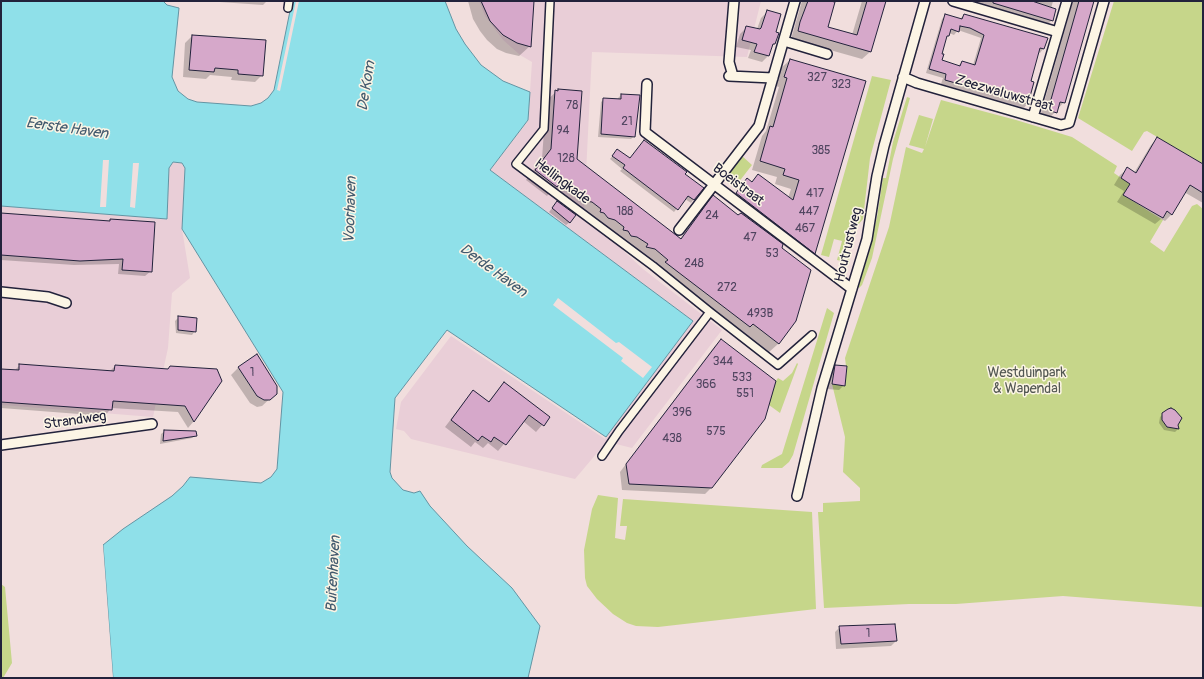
<!DOCTYPE html>
<style>
body{margin:0}
#map{position:relative;width:1204px;height:679px;overflow:hidden;background:#f1dedd;font-family:Pangolin,sans-serif}
canvas{display:block}
.frame{position:absolute;inset:0;border:2px solid #22223b;pointer-events:none}
</style>
<div id="map">
<canvas width="1204" height="679"></canvas>
<div class="frame"></div>
</div>
<script>
const g = document.querySelector('canvas').getContext('2d');
g.lineJoin = 'round';
function fillPath(path, color) { g.fillStyle = color; g.fill(path, 'evenodd'); }
const shape = rows => new Path2D(rows.map(r => 'M' + r).join(''));
function strokePath(path, color, width, dash) { g.strokeStyle = color; g.lineWidth = width; g.lineCap = dash ? 'butt' : 'round'; g.setLineDash(dash || []); g.stroke(path); }
function drawText(font, color, halo, rows, align = 'center') {
  g.font = font + ' Pangolin,sans-serif'; g.lineWidth = 3; g.setLineDash([]); g.textBaseline = 'middle'; g.strokeStyle = halo; g.fillStyle = color; for (const [text, x, y, turn = 0] of rows) {
    g.save(); g.translate(x, y); g.rotate((+turn || 0) * Math.PI / 180); g.textAlign = isNaN(turn) ? turn : align; if (halo) g.strokeText(text, 0, 0); g.fillText(text, 0, 0); g.restore();
  }
}
const built = shape([
 [479,1,761,1,747,57,592,52,584,214,643,269,722,330,632,448,612,443,602,447,575,479,411,439,404,431,396,429,401,402,451,336,605,439,693,321,490,170,528,121,532,62,520,55,503,40,485,16],
 [173,162,182,163,185,168,182,229,190,278,172,293,168,348,153,417,1,405,1,206,167,219,169,168]
]);
const green = shape([
 [1114,1,1203,1,1203,164,1147,131,1144,132,1132,151,1078,118],
 [872,76,891,80,870,158,863,219,852,232,849,232,844,250,847,251,850,263,837,260,842,241,834,239,829,257,821,255],
 [907,97,910,98,893,159,872,258,862,285,859,288,858,287,868,256,877,217,883,178,886,178,893,142],
 [941,100,1016,120,1072,137,1117,166,1114,173,1130,184,1123,195,1163,220,1150,242,1164,252,1192,206,1197,204,1203,209,1203,607,1063,596,956,604,909,604,824,608,818,512,823,512,823,503,860,501,860,488,843,472,845,437,832,384,845,385,847,367,846,366,845,358,889,227,906,147,922,153,924,149,909,145,919,115,933,119,925,147],
 [742,156,752,165,738,183,727,174],
 [827,308,834,313,793,455,789,462,782,468,761,468,762,465,782,454],
 [797,363,798,364,780,413,762,400,778,378,783,381,792,373],
 [598,495,618,498,615,538,625,540,627,526,620,526,623,499,812,512,816,609,658,627,636,626,627,623,613,614,597,599,587,586,585,578,584,550,592,509],
 [1,584,5,587,12,663,3,678,1,678]
]);
const water = shape([
 [1,1,163,1,167,5,179,8,172,77,178,91,188,99,197,102,251,106,261,103,268,98,274,90,292,1,445,1,456,29,465,44,481,65,503,81,530,92,528,120,490,170,693,321,606,437,447,330,395,398,390,472,392,478,403,490,414,493,420,491,430,506,467,546,512,588,540,626,528,678,113,678,103,545,123,529,172,496,183,486,190,477,261,483,271,477,277,469,283,392,182,229,185,168,182,163,173,162,169,168,167,219,1,206,1,1]
]);
const pier = shape([
 [296,1,299,1,280,91,277,90],
 [103,160,109,160,106,207,100,207],
 [133,163,139,163,135,208,130,207],
 [558,298,616,343,619,342,652,367,643,378,621,361,623,358,553,305],
 [103,542,103,545,113,678,111,678,101,545]
]);
const shadow = shape([
 [205,1,267,1,263,5],
 [468,1,533,1,530,46,519,56,506,53,497,49,487,40,480,31,473,19],
 [802,1,834,1,826,27,852,35,862,1,885,1,870,52,862,59,791,39],
 [969,1,1053,1,1051,9,1052,20,1048,24],
 [1073,1,1093,1,1064,102,1046,122,1039,120],
 [768,11,775,33,774,44,771,48,768,56,762,62,748,58,751,50,736,47,740,34,747,27,757,29,761,18],
 [964,15,1046,39,1043,49,1040,53,1038,52,1029,82,1027,104,1024,108,941,84,943,78,926,73,942,19,945,16,960,19],
 [958,30,981,38,973,65,962,62,958,66,941,61,941,54,945,39,949,33,954,35],
 [192,36,262,75,255,82,231,80,232,77,210,75,206,79,183,77,185,43],
 [790,60,814,253,806,262,782,244,780,248,793,323,778,344,768,353,551,191,547,196,526,180,542,159,546,101,558,90,576,160,680,239,704,206,713,197,738,216,742,213,728,202,747,180,751,182,758,175,788,198,791,189,775,184,777,177,752,170,762,136,766,131,779,87,776,86,781,68],
 [621,95,634,136,631,139,598,137,601,102,604,99,618,100,618,98],
 [1158,138,1203,165,1203,203,1184,192,1172,214,1165,221,1161,219,1155,224,1117,202,1124,191,1114,185,1120,175,1127,169,1134,173,1151,145],
 [615,153,630,159,684,174,702,188,691,203,685,199,674,212,620,171,622,169,610,159],
 [554,206,570,222,566,225,549,212],
 [1,214,109,222,111,220,151,271,145,276,118,274,119,264,74,265,1,260],
 [179,317,195,331,192,335,176,333,175,321],
 [721,340,712,487,705,494,622,490,620,472,714,347],
 [257,356,276,393,262,406,257,407,250,403,231,375,238,368],
 [20,365,109,372,115,366,168,370,194,421,188,428,178,412,111,408,105,416,1,408,1,370,14,371],
 [836,366,844,385,839,390,827,389,830,371],
 [504,383,549,417,536,432,523,421,498,451,488,443,483,448,475,442,471,447,445,427,467,398,473,391,488,402],
 [1163,414,1176,425,1178,429,1175,432,1164,430,1159,423,1160,417],
 [165,431,196,435,192,438,160,444,161,434],
 [840,627,896,641,891,646,836,649,835,632]
]);
const building = shape([
 [481,1,534,1,531,47,517,43,503,35,490,21,481,1],
 [808,1,830,1,835,2,828,27,857,35,867,1,886,1,871,52,798,31,800,22,808,1],
 [993,1,1032,1,1056,9,1053,21,993,3,993,1],
 [1079,1,1094,1,1065,103,1060,102,1057,113,1048,110,1079,1],
 [767,10,781,14,776,32,779,33,775,44,773,44,769,56,754,52,757,44,742,40,746,26,760,29,761,28,767,10],
 [945,14,962,19,964,14,1048,38,1044,49,1040,48,1031,81,1034,82,1028,104,945,80,946,74,929,69,945,14],
 [960,26,970,28,984,35,975,65,962,61,960,66,942,60,944,54,942,54,947,36,949,36,951,29,959,32,960,26],
 [192,35,266,40,263,76,238,74,238,70,215,68,214,72,189,70,192,35],
 [790,59,866,81,815,254,736,193,747,178,752,182,758,174,793,200,799,180,783,175,785,169,760,161,770,126,773,127,787,78,784,77,790,59],
 [558,89,582,91,577,159,676,235,681,239,713,195,738,215,741,213,783,244,782,248,811,270,796,321,779,344,753,324,750,327,678,272,665,262,668,260,655,249,646,247,648,244,637,237,631,236,628,231,623,230,624,227,615,220,608,218,604,213,600,212,601,209,592,202,585,201,577,190,575,193,561,182,557,187,535,170,551,149,555,90,558,91,558,89],
 [621,94,640,95,635,137,601,134,603,98,621,99,621,94],
 [1157,137,1203,164,1203,193,1190,185,1172,215,1167,211,1163,218,1123,195,1130,184,1121,178,1127,167,1136,173,1157,137],
 [644,140,687,172,685,174,704,188,694,200,688,196,678,210,623,168,625,165,612,156,617,149,630,158,644,140],
 [557,201,576,215,570,223,552,208,557,201],
 [1,213,110,221,110,219,155,222,152,272,122,270,123,259,80,261,1,255,1,213],
 [178,316,197,318,196,332,178,330,178,316],
 [721,339,776,381,765,419,712,488,629,484,626,464,721,339],
 [257,354,277,386,277,394,270,400,264,400,257,396,238,367,257,354],
 [19,364,114,371,115,365,168,369,170,366,217,369,222,381,194,422,185,406,113,401,112,410,1,402,1,369,19,370,19,364],
 [835,365,847,366,845,386,832,384,835,365],
 [504,382,550,417,544,426,529,415,506,445,494,437,491,442,482,436,478,441,451,420,473,390,489,402,504,382],
 [1171,408,1175,410,1182,418,1178,425,1179,429,1167,427,1162,420,1162,413,1168,409,1171,408],
 [164,430,196,431,197,436,163,441,164,430],
 [895,624,897,641,841,644,839,626,895,624]
]);
const pedestrian = shape([
 [550,1,544,129,516,164,653,266,710,312,778,365,812,335],
 [288,8,289,1],
 [602,456,619,431,710,312]
]);
const minor = shape([
 [953,1,1058,32],
 [784,41,827,54],
 [729,76,773,78],
 [733,76,729,62,734,1],
 [903,77,917,83,1061,125,1069,123,1104,1],
 [647,84,645,132,852,289],
 [1033,117,1067,1],
 [679,230,759,126,795,1],
 [1,292,48,297,66,303],
 [1,445,152,424],
 [797,496,822,388,867,239,877,176,884,146,925,1]
]);
const numberNames = [
 ["327",817,78],
 ["323",841,85],
 ["78",572,106],
 ["21",627,122],
 ["94",563,131],
 ["385",821,151],
 ["128",566,159],
 ["417",815,194],
 ["188",625,212],
 ["447",809,212],
 ["24",712,216],
 ["467",805,229],
 ["47",750,238],
 ["53",772,254],
 ["248",694,264],
 ["272",727,288],
 ["493B",760,314],
 ["344",723,362],
 ["1",252,373],
 ["533",742,378],
 ["366",706,385],
 ["551",745,394],
 ["396",682,413],
 ["575",716,432],
 ["438",672,439],
 ["1",868,634]
];
const streetNames = [
 ["Zeezwaluwstraat",1004,94,16],
 ["Hellingkade",562,182,37],
 ["Boeistraat",738,185,37],
 ["Houtrustweg",849,245,-76],
 ["Strandweg",75,421,-8]
];
const parkNames = [
 ["Westduinpark",1027,373],
 ["& Wapendal",1027,389]
];
const waterNames = [
 ["De Kom",367,86,-81],
 ["Eerste Haven",67,129,8],
 ["Voorhaven",351,210,-88],
 ["Derde Haven",493,271,36],
 ["Buitenhaven",334,574,-87]
];
fillPath(built, '#e9ced7');
fillPath(green, '#c6d68a');
fillPath(water, '#8fe0e9');
strokePath(water, '#6394a3', 1);
fillPath(pier, '#f1dedd');
fillPath(shadow, '#0003');
fillPath(building, '#d6a8ca');
strokePath(building, '#22223b', 1);
strokePath(pedestrian, '#22223b', 10);
strokePath(minor, '#22223b', 12);
strokePath(pedestrian, '#fcf5e5', 7);
strokePath(minor, '#fcf5e5', 9);
drawText('12px', '#4f445f', null, numberNames);
drawText('14px', '#22223b', '#fcf5e5', streetNames);
drawText('14px', '#535853', '#fcf5e5', parkNames);
drawText('italic 15px', '#435b6f', '#fcf5e5', waterNames);
</script>
